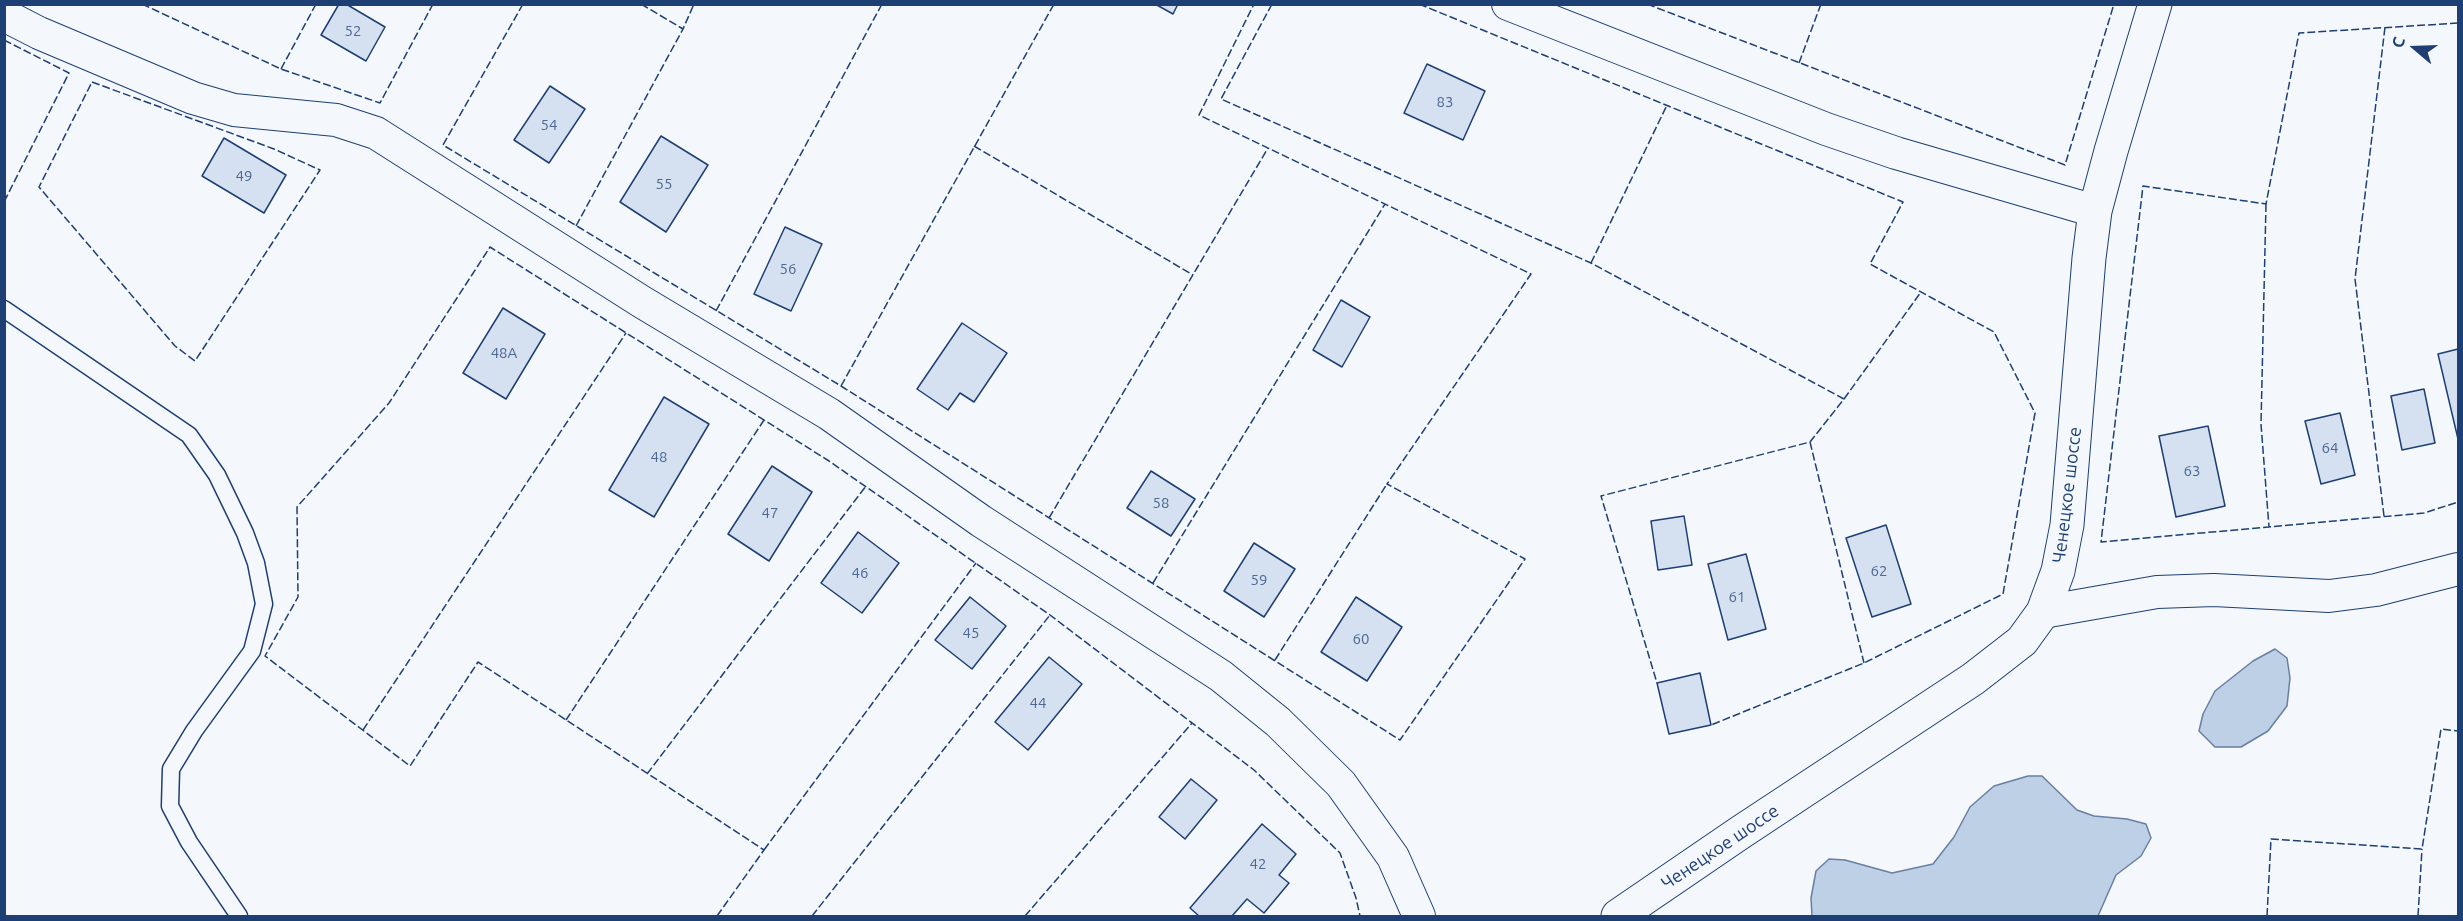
<!DOCTYPE html>
<meta charset="utf-8">
<style>
body{margin:0}
#map{position:relative;width:2463px;height:921px;overflow:hidden;background:#f4f7fb;font-family:Ubuntu,sans-serif}
canvas{display:block}
.frame{position:absolute;inset:0;border:6px solid #1d3f73;pointer-events:none}
.north{position:absolute;left:2385px;top:18px;width:60px;height:60px;-webkit-text-stroke:4px #f4f7fb;paint-order:stroke;rotate:289deg;font-size:16px;font-weight:700;line-height:24px;text-align:center;color:#1d3f73}
.north::after{content:'';display:block;margin:auto;width:21px;height:27px;background:#1d3f73;clip-path:polygon(50% 0,100% 100%,50% 72%,0 100%)}
</style>
<div id="map">
<canvas width="2463" height="921"></canvas>
<div class="frame"></div>
<div class="north">С</div>
</div>
<script>
const g = document.querySelector('canvas').getContext('2d');
g.lineJoin = 'round';
function fillPath(path, color) { g.fillStyle = color; g.fill(path, 'evenodd'); }
const shape = rows => new Path2D(rows.map(r => 'M' + r).join(''));
function strokePath(path, color, width, dash) { g.strokeStyle = color; g.lineWidth = width; g.lineCap = dash ? 'butt' : 'round'; g.setLineDash(dash || []); g.stroke(path); }
function drawText(font, color, halo, rows, align = 'center') {
  g.font = font + ' Ubuntu,sans-serif'; g.lineWidth = 4.5; g.setLineDash([]); g.textBaseline = 'middle'; g.strokeStyle = halo; g.fillStyle = color; for (const [text, x, y, turn = 0] of rows) {
    g.save(); g.translate(x, y); g.rotate((+turn || 0) * Math.PI / 180); g.textAlign = isNaN(turn) ? turn : align; if (halo) g.strokeText(text, 0, 0); g.fillText(text, 0, 0); g.restore();
  }
}
const water = shape([
 [2275,649,2287,658,2290,678,2287,706,2268,731,2241,747,2215,747,2199,731,2203,714,2215,691,2253,661,2275,649],
 [2028,776,2042,776,2077,810,2094,816,2127,819,2146,824,2151,838,2141,856,2116,875,2098,916,1812,916,1811,898,1816,871,1829,859,1845,860,1892,873,1933,864,1954,837,1970,807,1994,786,2028,776]
]);
const building = shape([
 [339,4,346,4,385,27,366,61,321,35,339,4],
 [1155,4,1178,4,1173,14,1155,4],
 [1427,64,1485,91,1463,140,1404,113,1427,64],
 [550,86,585,109,549,163,514,140,550,86],
 [661,136,708,165,666,232,620,202,661,136],
 [224,138,286,175,264,213,202,176,224,138],
 [785,227,822,244,791,311,754,294,785,227],
 [1341,300,1370,317,1342,367,1313,350,1341,300],
 [503,308,545,334,506,399,463,373,503,308],
 [962,323,1007,353,974,402,960,393,948,410,917,389,962,323],
 [2458,349,2458,439,2438,354,2458,349],
 [2424,389,2435,443,2402,450,2391,396,2424,389],
 [664,397,709,424,654,517,609,490,664,397],
 [2340,413,2355,475,2321,484,2305,421,2340,413],
 [2208,426,2225,506,2176,517,2159,436,2208,426],
 [772,466,812,492,769,561,728,534,772,466],
 [1151,471,1195,499,1171,536,1127,508,1151,471],
 [1684,516,1692,565,1658,570,1651,521,1684,516],
 [1886,525,1911,604,1872,617,1846,538,1886,525],
 [858,532,899,563,862,613,821,583,858,532],
 [1254,543,1295,569,1264,617,1224,591,1254,543],
 [1746,554,1766,629,1728,640,1708,564,1746,554],
 [970,597,1006,626,972,669,935,640,970,597],
 [1356,597,1402,627,1367,681,1321,652,1356,597],
 [1049,657,1082,684,1028,750,995,722,1049,657],
 [1700,673,1711,725,1669,734,1657,683,1700,673],
 [1191,779,1217,800,1185,839,1159,817,1191,779],
 [1262,824,1296,854,1279,875,1289,883,1264,913,1247,899,1232,916,1199,916,1190,908,1262,824]
]);
const service = shape([
 [4,309,189,435,217,475,245,533,256,563,264,604,252,651,194,731,171,769,170,806,189,842,239,916]
]);
const minor = shape([
 [1508,4,1826,129,1896,153,2095,211],
 [4,15,39,33,193,98,234,110,336,120,376,133,642,302,829,414,981,521,1221,676,1278,722,1341,784,1393,857,1419,916],
 [2043,612,2157,592,2214,590,2329,596,2376,590,2458,569]
]);
const tertiary = shape([
 [1618,916,1741,832,1973,679,2022,641,2043,612,2058,571,2067,525,2089,258,2095,211,2111,151,2155,4]
]);
const fence = shape([
 [142,4,281,69,380,103,433,4],
 [523,4,443,145,841,386,1400,740,1525,559,1387,484,1531,274,1199,115,1254,4],
 [641,4,683,29,694,4],
 [1272,4,1221,99,1591,263,1844,399,1810,442,1601,496,1657,683],
 [1419,4,1903,202,1870,264,1994,332,2035,413,2003,594,1864,663,1711,725],
 [1647,4,2065,165,2114,4],
 [2458,23,2299,33,2266,204,2143,186,2101,542,2424,513,2458,502],
 [4,40,69,73,4,202],
 [1799,63,1821,4],
 [281,69,316,4],
 [92,82,274,149,320,170,195,361,175,346,39,187,92,82],
 [974,146,1193,275],
 [2266,204,2261,424,2269,527],
 [576,226,683,29],
 [1591,263,1667,105],
 [716,311,882,4],
 [841,386,1054,4],
 [1844,399,1921,292],
 [1810,442,1864,663],
 [2384,516,2355,279,2385,27],
 [1049,518,1268,148],
 [1153,583,1385,204],
 [1275,660,1387,484],
 [566,720,764,420],
 [363,730,626,333],
 [647,774,866,486],
 [764,850,976,563],
 [717,916,764,850,478,662,410,766,265,656,298,597,297,507,389,403,490,247,829,461,1050,615,1254,770,1340,853,1356,898,1360,916],
 [812,916,1050,615],
 [1025,916,1192,723],
 [2267,916,2271,839,2422,849,2441,729,2458,731],
 [2418,916,2422,849]
]);
const numberNames = [
 ["52",353,31],
 ["83",1445,102],
 ["54",549,125],
 ["49",244,176],
 ["55",664,184],
 ["56",788,269],
 ["48А",504,353],
 ["64",2330,448],
 ["48",659,457],
 ["63",2192,471],
 ["58",1161,503],
 ["47",770,513],
 ["62",1879,571],
 ["46",860,573],
 ["59",1259,580],
 ["61",1737,597],
 ["45",971,633],
 ["60",1361,639],
 ["44",1038,703],
 ["42",1258,864]
];
const streetNames = [
 ["Ченецкое шоссе",2067,495,-83],
 ["Ченецкое шоссе",1720,847,-34]
];
fillPath(water, '#bed0e5');
strokePath(water, '#687fa3', 1.5);
fillPath(building, '#d5e0f0');
strokePath(building, '#1d3f73', 1.5);
strokePath(service, '#1d3f73', 19);
strokePath(minor, '#1d3f73', 34);
strokePath(tertiary, '#1d3f73', 35);
strokePath(service, '#f4f7fb', 16);
strokePath(minor, '#f4f7fb', 32);
strokePath(tertiary, '#f4f7fb', 33);
strokePath(fence, '#1d3f73', 1.5, [8, 3]);
drawText('15px', '#4b6792', null, numberNames);
drawText('18px', '#1d3f73', '#f4f7fb', streetNames);
</script>
